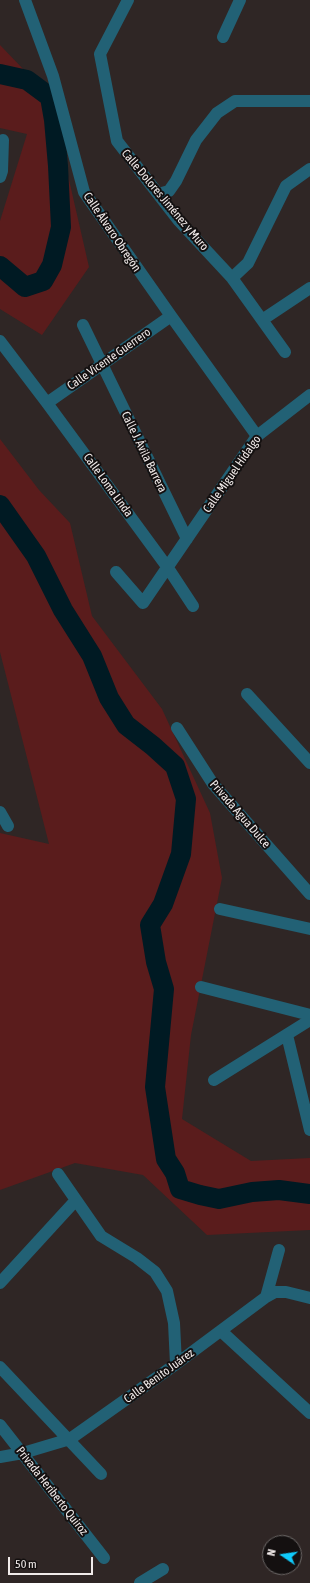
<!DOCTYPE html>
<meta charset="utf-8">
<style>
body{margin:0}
#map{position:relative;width:310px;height:1583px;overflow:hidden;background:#2f2625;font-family:"Asap Condensed",sans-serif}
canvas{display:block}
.north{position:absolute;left:262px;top:1535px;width:40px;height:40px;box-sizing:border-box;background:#141010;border:1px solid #6c6867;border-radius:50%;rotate:283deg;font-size:11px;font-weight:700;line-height:16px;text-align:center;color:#f1ebea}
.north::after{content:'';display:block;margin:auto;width:14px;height:18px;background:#10cafa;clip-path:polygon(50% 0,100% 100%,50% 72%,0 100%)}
.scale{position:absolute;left:8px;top:1557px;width:85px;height:18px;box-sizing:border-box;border:2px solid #f1ebea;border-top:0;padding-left:5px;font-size:12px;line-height:14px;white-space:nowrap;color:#f1ebea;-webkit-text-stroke:3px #141010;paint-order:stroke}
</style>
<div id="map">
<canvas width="310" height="1583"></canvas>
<div class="north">N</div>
<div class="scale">50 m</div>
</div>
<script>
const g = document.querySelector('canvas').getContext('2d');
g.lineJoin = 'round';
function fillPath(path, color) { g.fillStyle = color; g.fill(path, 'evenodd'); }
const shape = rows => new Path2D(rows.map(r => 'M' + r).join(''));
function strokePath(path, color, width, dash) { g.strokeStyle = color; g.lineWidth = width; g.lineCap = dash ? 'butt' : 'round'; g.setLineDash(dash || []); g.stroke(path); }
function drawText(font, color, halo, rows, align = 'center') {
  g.font = font + ' "Asap Condensed",sans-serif'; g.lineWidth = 4; g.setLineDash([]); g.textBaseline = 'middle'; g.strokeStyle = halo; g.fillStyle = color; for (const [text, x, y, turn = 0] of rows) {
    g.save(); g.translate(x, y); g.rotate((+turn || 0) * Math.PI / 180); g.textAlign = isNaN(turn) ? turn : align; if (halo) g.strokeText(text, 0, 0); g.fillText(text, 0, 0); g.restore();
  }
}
const green = shape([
 [0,45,50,97,89,267,42,335,0,309,0,221,27,134,0,128],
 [0,439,39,490,70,523,92,616,162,709,210,813,222,878,191,1035,182,1119,251,1161,310,1158,310,1230,207,1235,143,1175,75,1163,0,1190,0,833,49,844,0,652]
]);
const river = shape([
 [0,74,27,80,50,97,54,120,58,166,61,227,52,265,43,281,25,287,0,266],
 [0,505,36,556,63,610,92,656,109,698,126,725,153,746,175,766,186,799,181,854,163,904,150,925,156,962,164,989,155,1087,166,1159,175,1173,180,1189,200,1195,219,1199,252,1192,279,1190,310,1194]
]);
const minor = shape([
 [25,0,53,76,84,192,171,316,257,436],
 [128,0,100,54,117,141,179,221,232,278,285,352],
 [223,37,240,0],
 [0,177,2,171,3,140],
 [158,194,169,191,176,181,196,140,217,113,235,101,310,101],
 [232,278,248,263,286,186,310,169],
 [262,320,310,288],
 [83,325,187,539],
 [0,341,47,403,168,568,193,606],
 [47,403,171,316],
 [116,572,143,603,257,436,310,395],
 [247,694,310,763],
 [177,728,213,784,310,894],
 [0,812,8,826],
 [220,909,310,929],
 [201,987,310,1015],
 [287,1035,310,1130],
 [214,1080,310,1020],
 [58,1174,101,1236,137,1258,155,1272,167,1291,174,1323,176,1364],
 [0,1283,76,1200],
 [266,1297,279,1250],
 [221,1331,310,1413],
 [0,1367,101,1474],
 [0,1425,104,1558],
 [0,1457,23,1453,70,1439,176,1364,266,1297,275,1292,286,1292,310,1298],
 [140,1583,163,1569]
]);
const streetNames = [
 ["Calle Dolores Jiménez y Muro",165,200,50],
 ["Calle Álvaro Obregón",112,232,56],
 ["Calle Vicente Guerrero",109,359,-35],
 ["Calle J. Ávila Barrera",144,452,64],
 ["Calle Miguel Hidalgo",232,474,-55],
 ["Calle Loma Linda",108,485,54],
 ["Privada Agua Dulce",240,814,49],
 ["Calle Benito Juárez",159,1376,-36],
 ["Privada Heriberto Quiroz",52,1491,52]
];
fillPath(green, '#5a1c1c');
strokePath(river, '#001a23', 20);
strokePath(minor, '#226175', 12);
drawText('12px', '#f1ebea', '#141010', streetNames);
</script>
